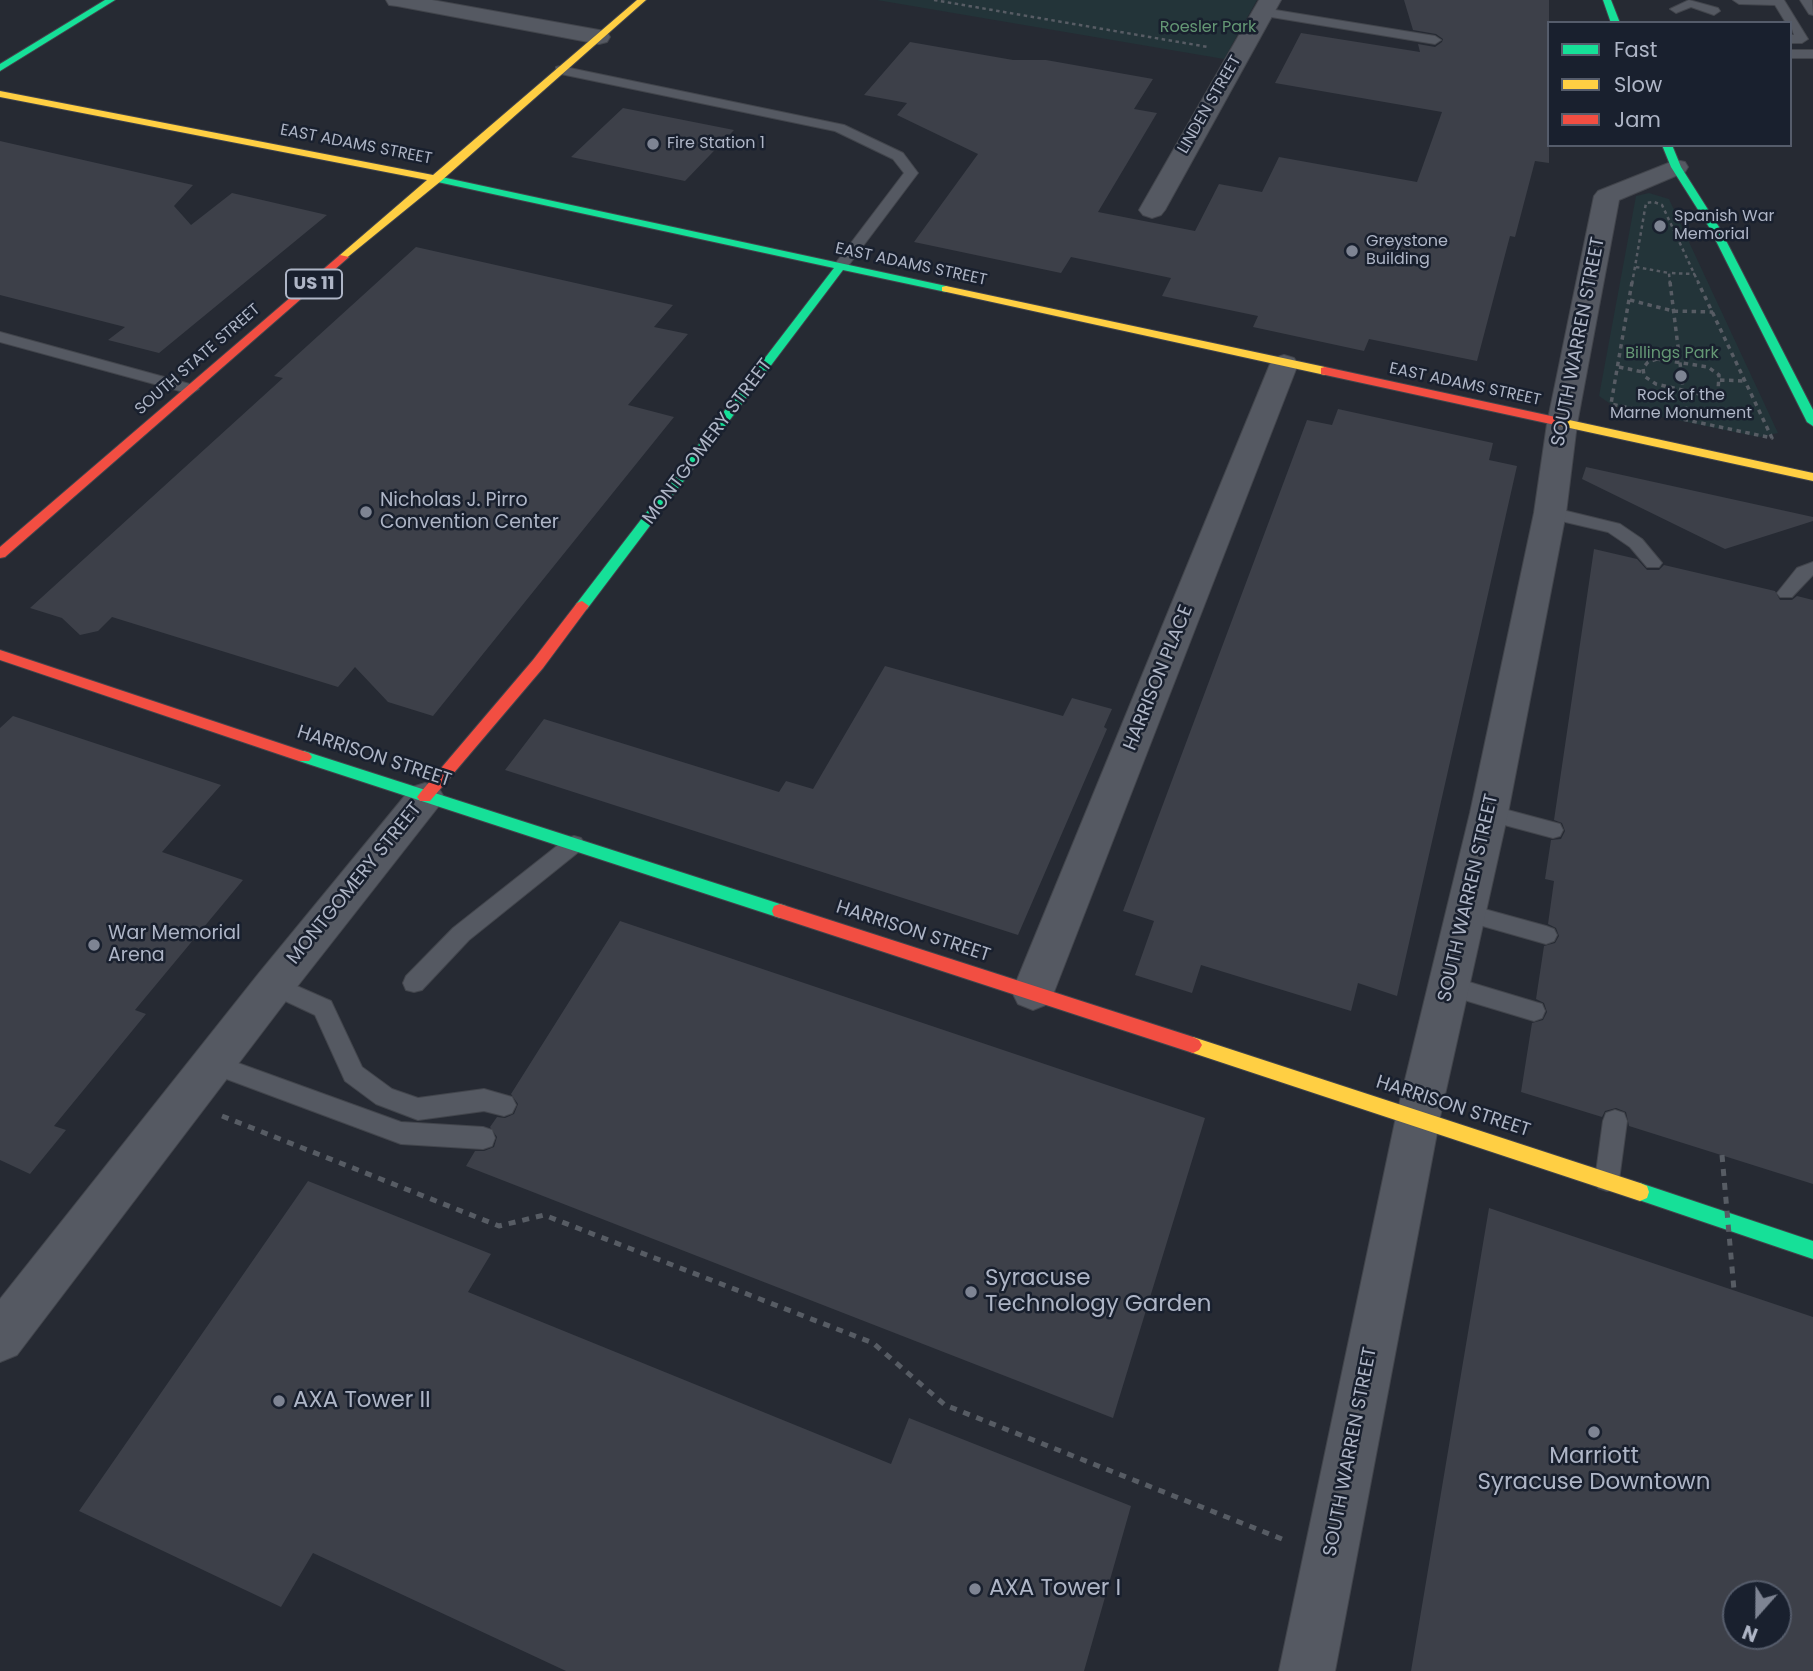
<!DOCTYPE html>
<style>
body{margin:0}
#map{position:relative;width:1813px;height:1671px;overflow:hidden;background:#262a33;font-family:Poppins,sans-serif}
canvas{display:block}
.legend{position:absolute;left:1547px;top:21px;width:245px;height:126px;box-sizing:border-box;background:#19202e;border:2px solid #555c6b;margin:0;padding:9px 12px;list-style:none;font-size:21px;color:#aeb5c6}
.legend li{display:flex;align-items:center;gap:14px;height:35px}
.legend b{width:35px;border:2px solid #555c6b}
.north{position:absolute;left:1722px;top:1580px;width:70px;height:70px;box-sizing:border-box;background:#19202e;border:2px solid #555c6b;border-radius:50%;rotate:201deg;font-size:19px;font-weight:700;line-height:28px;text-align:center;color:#aeb5c6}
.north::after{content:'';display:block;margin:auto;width:24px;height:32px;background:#7e8493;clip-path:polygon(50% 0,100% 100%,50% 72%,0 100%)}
</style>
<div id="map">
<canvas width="1813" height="1671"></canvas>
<ul class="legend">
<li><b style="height:9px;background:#16e098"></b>Fast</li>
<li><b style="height:9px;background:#ffcf43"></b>Slow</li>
<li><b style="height:9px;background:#f24e42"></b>Jam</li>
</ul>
<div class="north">N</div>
</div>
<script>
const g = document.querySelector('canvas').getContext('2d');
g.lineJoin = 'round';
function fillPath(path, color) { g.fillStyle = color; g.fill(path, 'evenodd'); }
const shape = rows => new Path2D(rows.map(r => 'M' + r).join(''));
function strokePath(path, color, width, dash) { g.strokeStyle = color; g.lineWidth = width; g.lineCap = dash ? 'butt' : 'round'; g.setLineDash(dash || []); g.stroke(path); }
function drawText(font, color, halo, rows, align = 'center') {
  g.font = font + ' Poppins,sans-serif'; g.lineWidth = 5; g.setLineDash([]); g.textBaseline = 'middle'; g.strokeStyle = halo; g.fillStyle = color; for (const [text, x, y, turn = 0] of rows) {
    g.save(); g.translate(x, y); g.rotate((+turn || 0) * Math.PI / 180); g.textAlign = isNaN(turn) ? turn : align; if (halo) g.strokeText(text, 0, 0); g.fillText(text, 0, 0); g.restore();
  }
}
const green = shape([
 [877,0,1257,0,1224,59],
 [1649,193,1669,199,1778,433,1759,437,1624,409,1612,405,1599,396,1636,196]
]);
const building = shape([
 [1404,0,1549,0,1549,163,1535,161,1515,237,1510,236,1477,361,1369,339,1364,351,1253,327,1258,316,1162,296,1171,278,1071,257,1061,273,914,242,978,154,897,115,907,103,864,95,910,42,1013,60,1046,60,1153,79,1134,109,1157,113,1098,212,1195,231,1219,184,1262,192,1279,157,1417,182,1442,112,1275,83,1301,33,1420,52,1418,44,1435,47,1442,42,1443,39,1436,34,1413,30],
 [623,108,734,130,685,181,571,157],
 [0,141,193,185,174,206,191,225,232,193,327,215,159,353,108,340,125,327,0,295],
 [416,247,673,305,654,327,688,334,628,405,674,417,433,716,388,702,355,667,338,687,112,617,98,631,80,635,62,618,30,608,283,378,274,376],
 [1338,409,1493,443,1489,460,1517,466,1397,996,1358,983,1351,1011,1201,965,1192,993,1135,975,1154,921,1123,911,1307,420,1332,425],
 [1586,467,1813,517,1813,521,1725,549,1582,479],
 [1594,549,1637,559,1647,570,1659,570,1664,565,1775,591,1780,600,1792,600,1797,596,1813,600,1813,1184,1629,1126,1626,1112,1616,1108,1605,1111,1602,1117,1521,1092,1532,1023,1543,1020,1547,1012,1544,1003,1536,999,1544,946,1555,943,1559,936,1556,928,1548,924,1554,881,1545,879,1551,840,1561,839,1565,831,1562,823,1554,820],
 [885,666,1063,716,1072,698,1112,709,1104,727,1107,729,1018,935,505,770,544,719,779,792,786,781,813,789],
 [13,716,221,785,162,852,243,880,135,1010,146,1014,54,1126,66,1130,30,1174,0,1160,0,728],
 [620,921,1205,1118,1113,1418,466,1166,475,1151,484,1151,494,1147,497,1137,490,1127,497,1117,505,1118,514,1114,518,1104,511,1094],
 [308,1181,491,1254,468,1292,891,1464,909,1418,1131,1506,1084,1671,566,1671,313,1553,281,1607,79,1511],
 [1489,1208,1813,1317,1813,1671,1411,1671],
 [1736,1594,1778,1594,1778,1636,1736,1636]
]);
const pathFar2 = shape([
 [934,0,1208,47],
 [1636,267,1669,273],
 [1632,284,1646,203,1654,202,1662,205,1699,284],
 [1670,284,1669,273,1695,274]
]);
const pathFar1 = shape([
 [1632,282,1611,404,1772,438,1698,282],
 [1670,282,1681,371],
 [1630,300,1673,311,1713,312],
 [1657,359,1708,367,1719,375,1718,391,1704,395,1656,384,1644,376,1643,368,1648,362,1657,359],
 [1619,367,1643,372],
 [1682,380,1687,419],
 [1720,380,1745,381]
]);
const path = shape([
 [222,1116,499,1226,544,1215,873,1343,945,1405,1287,1541]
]);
const lane = shape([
 [1689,0,1718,8,1720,11,1714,15,1691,7,1676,13,1670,9,1689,0],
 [1733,0,1784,0,1808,39,1802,43,1790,43,1790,35,1794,35,1790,23,1786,23,1775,5,1739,4,1733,0],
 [1800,0,1812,0,1813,15,1809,14,1800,0],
 [1263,8,1435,36,1441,40,1435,44,1259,15,1257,12,1263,8],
 [1790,50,1813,50,1813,58,1790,58,1790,50],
 [560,66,844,125,903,153,918,173,845,270,835,270,833,267,835,264,904,173,893,159,835,131,556,73,556,67,560,66],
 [0,332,197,386,199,389,191,394,0,342,0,332],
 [1550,507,1620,524,1642,539,1662,563,1659,567,1647,567,1630,547,1608,532,1544,517,1541,513,1550,507],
 [1813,562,1813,575,1792,597,1780,597,1777,593,1797,568,1813,562],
 [1489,805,1560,824,1563,830,1560,836,1553,838,1482,819,1479,813,1482,807,1489,805],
 [574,836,581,838,585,844,581,850,469,940,422,990,414,992,406,990,403,983,406,976,453,928,567,838,574,836],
 [1466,904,1546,926,1554,929,1557,935,1554,941,1546,944,1458,919,1455,913,1458,907,1466,904],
 [274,976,331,1001,362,1067,392,1089,418,1098,484,1089,512,1097,516,1105,512,1113,504,1116,484,1111,418,1120,376,1104,345,1081,315,1015,266,992,263,985,266,978,274,976],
 [1449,976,1542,1004,1545,1011,1542,1018,1534,1021,1441,993,1438,986,1441,979,1449,976],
 [213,1054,401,1122,483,1127,492,1130,495,1138,492,1146,483,1149,401,1144,205,1071,201,1064,205,1057,213,1054],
 [1615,1110,1624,1113,1627,1121,1619,1180,1616,1188,1607,1191,1598,1188,1595,1180,1603,1121,1606,1113,1615,1110]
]);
const street = shape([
 [386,0,432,0,599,30,607,32,610,37,607,42,599,44,397,6,389,5,386,0],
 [1259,0,1281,0,1165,210,1161,215,1152,218,1143,215,1139,210,1259,0],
 [1676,160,1685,162,1688,167,1685,172,1619,200,1577,424,1566,513,1508,813,1440,1117,1335,1671,1279,1671,1396,1117,1470,813,1534,513,1547,424,1594,196,1598,191,1676,160],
 [1284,355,1294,358,1298,364,1054,992,1048,1004,1033,1010,1018,1004,1012,992,1270,364,1274,358,1284,355],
 [425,783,438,787,444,797,438,807,289,997,17,1355,0,1362,0,1299,259,973,412,787,425,783]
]);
const fast = shape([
 [105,0,115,0,0,71,0,64,105,0],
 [1603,0,1611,0,1620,23,1611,23,1603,0],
 [1662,145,1672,145,1681,167,1719,227,1813,410,1813,426,1807,422,1709,227,1671,167,1662,145],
 [437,176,946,286,952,289,946,292,843,270,587,609,582,611,575,606,577,603,834,268,433,181,433,177,437,176],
 [304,751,780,904,786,906,788,911,786,916,780,918,299,761,296,757,299,753,304,751],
 [1640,1183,1813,1241,1813,1259,1633,1198,1631,1192,1633,1186,1640,1183]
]);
const slow = shape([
 [637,0,646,0,441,181,344,260,339,257,340,255,427,180,0,97,0,91,433,175,637,0],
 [946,286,1325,367,1331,371,1325,375,942,291,942,287,946,286],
 [1560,418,1813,473,1813,481,1556,425,1554,422,1560,418],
 [1193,1037,1640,1183,1647,1186,1649,1192,1647,1198,1640,1201,1193,1053,1187,1050,1184,1045,1187,1040,1193,1037]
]);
const jam = shape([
 [340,255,349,257,5,557,0,558,0,547,340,255],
 [1325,367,1560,418,1566,422,1560,426,1321,374,1321,368,1325,367],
 [582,601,589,606,543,668,430,801,420,801,417,797,420,793,533,660,577,603,582,601],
 [0,650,309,753,312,757,309,761,299,761,0,660,0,650],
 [780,904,1193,1037,1199,1040,1202,1045,1199,1050,1193,1053,774,916,772,911,774,906,780,904]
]);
const pathBridge = shape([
 [1722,1155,1734,1290]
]);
const markers = [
 [653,144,7,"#7e8493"],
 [1660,226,7,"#7e8493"],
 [1352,251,7,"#7e8493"],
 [1681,376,7,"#7e8493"],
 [366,512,7,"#7e8493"],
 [94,945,7,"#7e8493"],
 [971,1292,7,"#7e8493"],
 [279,1401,7,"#7e8493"],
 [1594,1432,7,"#7e8493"],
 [975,1589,7,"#7e8493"]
];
const farParknames = [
 ["Roesler Park",1208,28],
 ["Billings Park",1672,354]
];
const farStreetnames = [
 ["LINDEN STREET",1210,105,-60],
 ["EAST ADAMS STREET",356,145,11],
 ["EAST ADAMS STREET",911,265,12],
 ["SOUTH STATE STREET",198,360,-41],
 ["EAST ADAMS STREET",1465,385,12]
];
const farPoinames = [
 ["Fire Station 1",667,144],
 ["Spanish War",1674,217],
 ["Memorial",1674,235],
 ["Greystone",1366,242],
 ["Building",1366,260],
 ["Rock of the",1681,396,"center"],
 ["Marne Monument",1681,414,"center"]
];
const shields = [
 [314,284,56]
];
const shieldNames = [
 ["US 11",314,284]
];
const streetNames = [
 ["SOUTH WARREN STREET",1579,342,-79],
 ["MONTGOMERY STREET",708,442,-53],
 ["HARRISON PLACE",1159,678,-68],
 ["HARRISON STREET",374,757,18],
 ["MONTGOMERY STREET",355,884,-51],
 ["SOUTH WARREN STREET",1469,898,-77],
 ["HARRISON STREET",913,932,18],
 ["HARRISON STREET",1453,1107,18],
 ["SOUTH WARREN STREET",1351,1452,-79]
];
const poiNames = [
 ["Nicholas J. Pirro",380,501],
 ["Convention Center",380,523],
 ["War Memorial",108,934],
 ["Arena",108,956]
];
const nearPoinames = [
 ["Syracuse",985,1279],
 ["Technology Garden",985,1305],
 ["AXA Tower II",293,1401],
 ["Marriott",1594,1457,"center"],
 ["Syracuse Downtown",1594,1483,"center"],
 ["AXA Tower I",989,1589]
];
fillPath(green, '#233439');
fillPath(building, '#3d4049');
strokePath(lane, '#42454c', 2);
strokePath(street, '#42454c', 2);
strokePath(fast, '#42454c', 2);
strokePath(slow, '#42454c', 2);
strokePath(jam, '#42454c', 2);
strokePath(pathFar2, '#575c64', 2.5, [3.5, 3.5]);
strokePath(pathFar1, '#575c64', 3.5, [4.5, 4.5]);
strokePath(path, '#575c64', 5, [7, 7]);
fillPath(lane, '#555962');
fillPath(street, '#555962');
fillPath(fast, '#16e098');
fillPath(slow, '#ffcf43');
fillPath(jam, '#f24e42');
strokePath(pathBridge, '#575c64', 5, [7, 7]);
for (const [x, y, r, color] of markers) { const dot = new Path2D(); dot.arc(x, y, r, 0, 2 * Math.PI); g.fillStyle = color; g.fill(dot); strokePath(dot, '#19202e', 2.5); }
drawText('16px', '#649774', '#19202e', farParknames);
drawText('16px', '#aeb5c6', '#19202e', farStreetnames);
drawText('16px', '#aeb5c6', '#19202e', farPoinames, 'left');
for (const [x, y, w] of shields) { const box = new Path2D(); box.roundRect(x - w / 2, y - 14.5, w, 29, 5); g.fillStyle = '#19202e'; g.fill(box); strokePath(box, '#aeb5c6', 2); }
drawText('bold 18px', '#aeb5c6', null, shieldNames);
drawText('19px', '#aeb5c6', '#19202e', streetNames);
drawText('19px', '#aeb5c6', '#19202e', poiNames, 'left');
drawText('23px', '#aeb5c6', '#19202e', nearPoinames, 'left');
</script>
